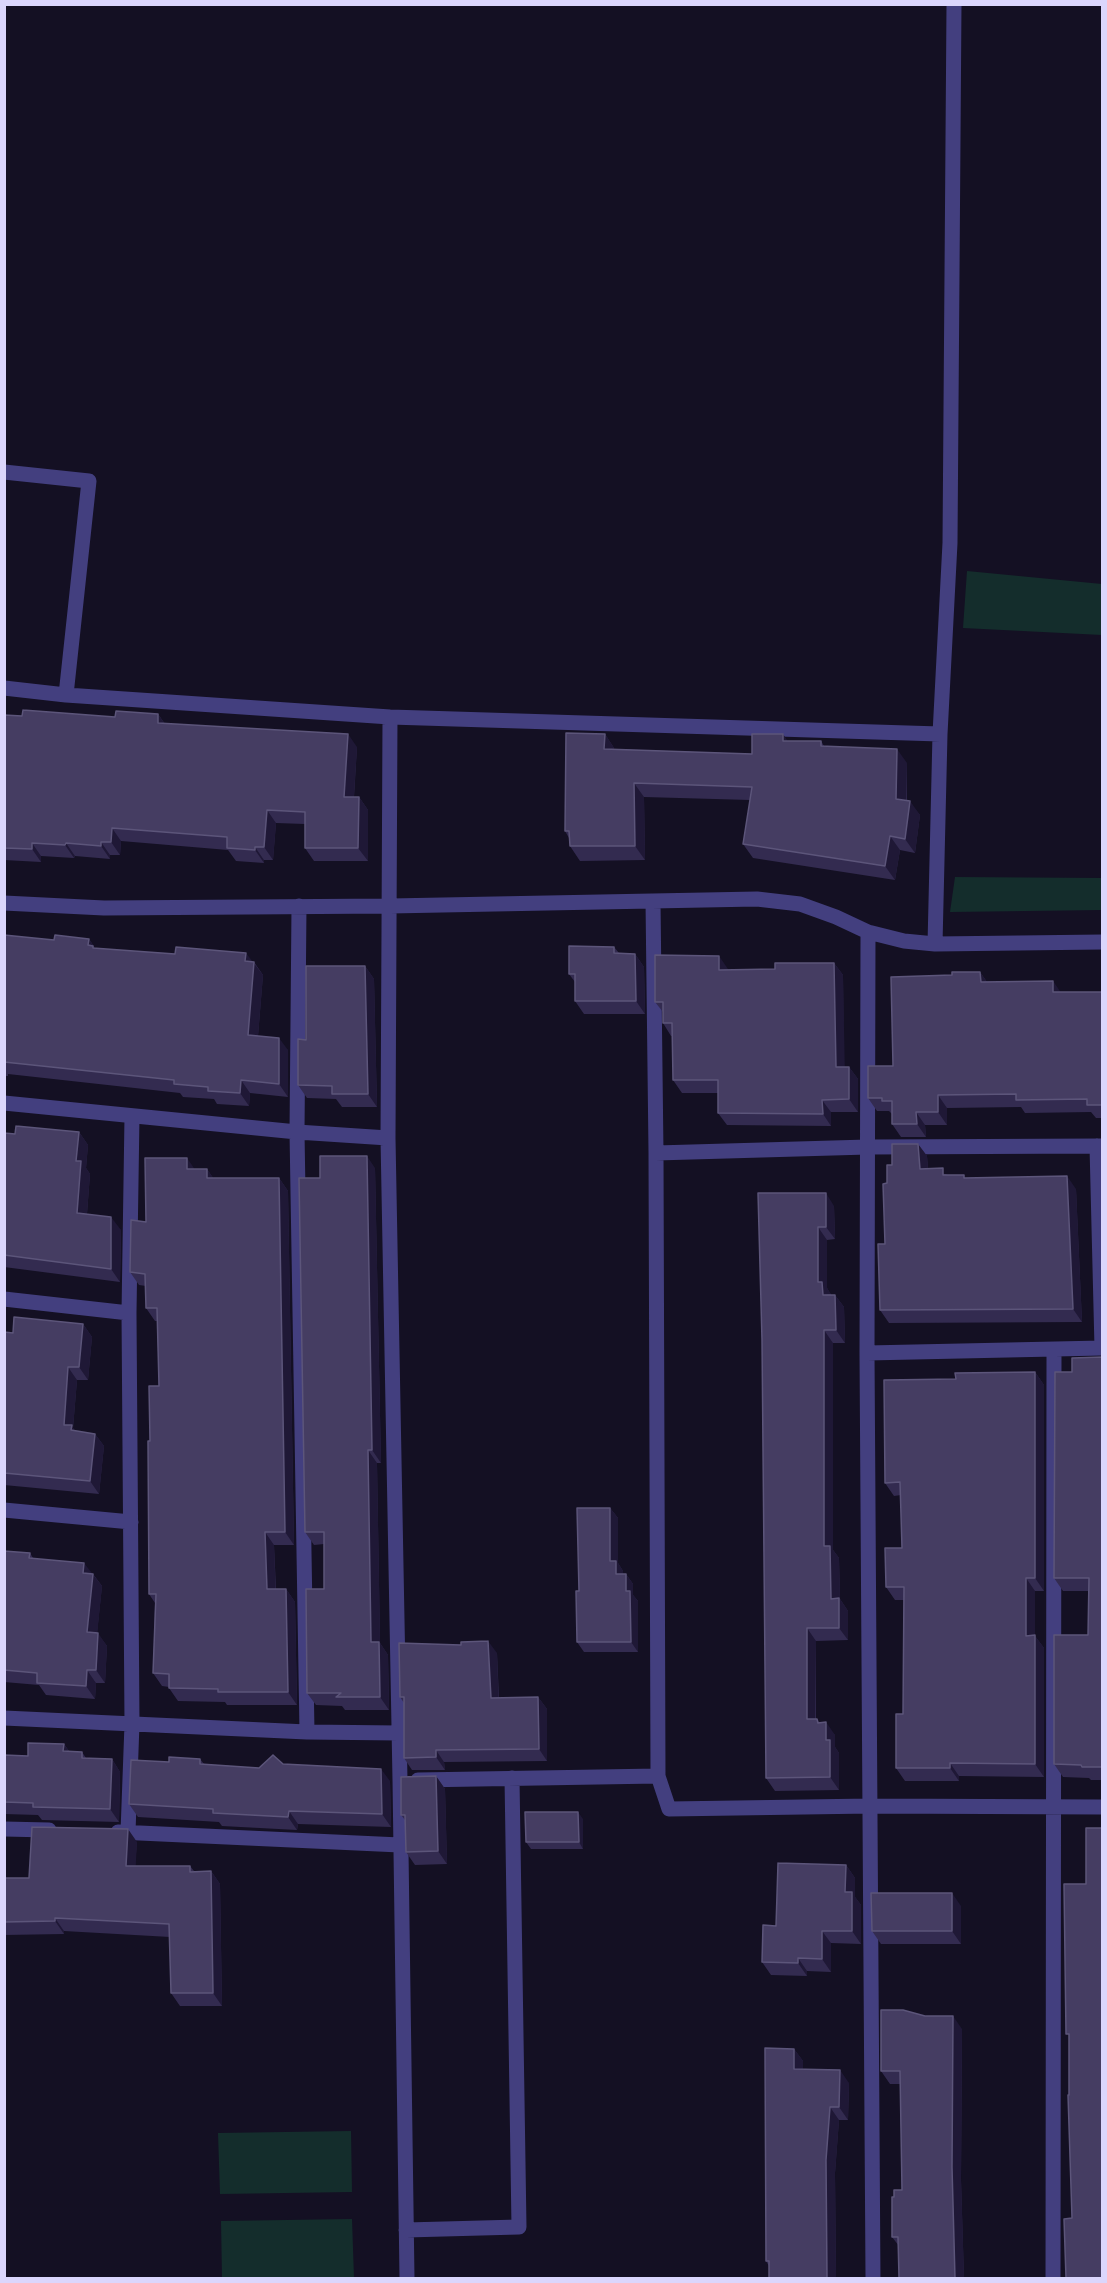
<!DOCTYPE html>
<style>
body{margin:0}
#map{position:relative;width:1107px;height:2283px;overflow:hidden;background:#141023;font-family:Jost,sans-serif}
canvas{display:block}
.frame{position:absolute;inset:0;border:6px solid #dbd6fc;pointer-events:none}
</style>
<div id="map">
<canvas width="1107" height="2283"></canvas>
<div class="frame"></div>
</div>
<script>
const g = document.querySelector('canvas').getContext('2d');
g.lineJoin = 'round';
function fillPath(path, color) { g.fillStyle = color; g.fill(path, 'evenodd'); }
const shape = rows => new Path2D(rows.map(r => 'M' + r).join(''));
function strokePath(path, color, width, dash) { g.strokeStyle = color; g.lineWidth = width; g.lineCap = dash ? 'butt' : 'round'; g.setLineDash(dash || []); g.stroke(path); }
const green = shape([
 [967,571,1102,584,1102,635,963,628],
 [955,877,1102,878,1102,910,950,912],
 [351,2131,352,2192,220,2194,218,2133],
 [352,2219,354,2278,222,2278,221,2221]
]);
const minor = shape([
 [4,472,89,481,66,695],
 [4,688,66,695,390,717,940,734],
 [390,717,388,1138,400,1780,407,2278],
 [653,901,656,1153,658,1776,669,1809,871,1806,1102,1807],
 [4,903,104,908,390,906,757,899,800,904,836,917,868,932,904,941,935,944,1102,942],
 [299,906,297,1132,307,1732],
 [868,932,867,1353,873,2278],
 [935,944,940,734,950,543,954,4],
 [4,1103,297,1132,388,1138],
 [1097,1146,1102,1348],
 [656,1153,868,1147,1102,1146],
 [4,1299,129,1313],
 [867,1353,1102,1348],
 [4,1510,131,1522],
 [4,1718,307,1732,399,1733],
 [418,1780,658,1776],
 [4,1829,49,1830],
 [118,1832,400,1845],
 [128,1832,132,1724,129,1313,132,1116],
 [406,2230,519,2227,512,1778],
 [1053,2278,1054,1350]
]);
const wall = shape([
 [158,714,165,724,357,747,354,797,359,797,368,810,368,861,314,861,305,848,305,824,276,823,273,860,264,860,264,863,236,861,228,850,121,841,120,855,110,855,110,859,75,856,74,858,41,856,41,862,4,860,4,715,22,716,115,717],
 [605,734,614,748,614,749,752,754,788,741,821,741,824,746,907,763,907,800,920,815,915,853,900,850,895,880,753,858,743,844,750,800,644,797,645,860,580,861,570,846,569,838,565,831],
 [4,935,54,940,89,939,95,948,254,962,263,975,258,1036,288,1050,288,1097,250,1093,249,1106,217,1104,214,1099,183,1097,180,1093,8,1074,8,1076,4,1076],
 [614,947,619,953,635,954,644,967,645,1014,584,1014,575,1001,575,982,569,974],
 [834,963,843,975,844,1067,849,1067,858,1079,858,1112,831,1112,831,1126,727,1125,718,1113,718,1093,682,1093,673,1080,673,1036,671,1036,663,1023,663,1012,655,1002,728,969,728,970,775,969],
 [365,966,374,979,377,1107,342,1107,336,1099,307,1098,298,1085,306,1040],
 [980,972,987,982,1061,992,1102,992,1102,1118,1096,1118,1091,1112,1025,1113,1021,1107,947,1108,947,1125,925,1125,926,1137,901,1137,892,1124,892,1114,889,1111,877,1111,868,1098,893,1066,952,975],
 [79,1132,88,1145,86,1168,90,1174,87,1214,121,1230,120,1282,4,1267,4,1133,15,1134],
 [918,1144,927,1156,928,1169,948,1175,966,1178,1076,1189,1082,1322,889,1323,880,1310,892,1165],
 [375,1168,381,1463,377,1463,380,1643,388,1655,389,1710,345,1710,342,1706,316,1705,307,1693,324,1589,324,1544,314,1545,305,1532,320,1178],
 [195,1169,207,1169,213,1178,279,1178,288,1191,294,1545,274,1545,276,1589,286,1589,295,1602,297,1705,227,1705,225,1702,178,1701,169,1688,169,1687,162,1686,153,1673,155,1603,149,1594,150,1441,159,1386,157,1321,155,1321,146,1308,146,1286,139,1285,130,1272,146,1222],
 [758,1193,834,1206,835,1239,827,1240,827,1288,831,1295,835,1295,844,1307,845,1343,833,1343,833,1550,839,1558,840,1599,848,1611,848,1640,816,1641,816,1719,835,1735,835,1747,839,1753,839,1790,775,1791,766,1778,762,1340],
 [83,1324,92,1337,88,1380,77,1380,73,1428,75,1431,95,1434,104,1446,99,1494,4,1485,4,1332,13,1333],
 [1102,1357,1102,1780,1091,1780,1089,1778,1063,1777,1054,1764,1088,1635,1089,1591,1063,1591,1054,1578],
 [1035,1372,1044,1385,1044,1591,1035,1591,1035,1636,1044,1648,1044,1777,959,1776,959,1781,905,1781,896,1768,903,1714,904,1600,895,1600,886,1587,902,1548,901,1495,894,1496,885,1483,956,1379],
 [610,1508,618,1518,618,1563,623,1571,623,1574,626,1574,633,1584,633,1595,638,1601,638,1652,584,1652,577,1642,579,1591],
 [4,1551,30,1553,33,1558,93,1574,102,1586,97,1633,107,1646,105,1683,96,1683,95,1699,46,1695,39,1685,4,1682],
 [497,1653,499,1698,538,1697,547,1709,547,1761,444,1762,445,1770,412,1770,404,1758,404,1703,400,1697],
 [64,1744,69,1751,82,1752,86,1758,112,1759,120,1772,119,1822,42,1820,38,1815,4,1814,4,1755,28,1756],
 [200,1759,204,1764,259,1768,283,1764,390,1781,391,1827,298,1824,297,1830,222,1826,219,1822,138,1817,129,1804,169,1762],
 [436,1776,445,1789,447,1864,415,1865,406,1852,405,1820,401,1815],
 [583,1819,583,1849,531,1849,526,1842],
 [137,1842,135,1866,190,1866,194,1871,211,1871,220,1884,222,2006,180,2006,171,1993,170,1937,64,1931,64,1934,4,1935,4,1878,29,1878],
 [846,1865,855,1878,855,1897,861,1905,861,1944,831,1943,831,1972,807,1971,807,1976,771,1975,762,1962,776,1926],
 [961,1906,961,1944,881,1944,872,1931],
 [962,2029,961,2180,964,2278,899,2278,899,2246,892,2237,894,2197,902,2190,900,2084,890,2084,881,2071],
 [794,2049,803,2061,803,2069,849,2083,848,2120,839,2120,835,2173,836,2278,769,2278,769,2266,766,2261]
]);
const shadedWall = shape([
 [158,714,167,727,158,723],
 [348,734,357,747,353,810,344,797],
 [605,734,614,748,614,763,604,749],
 [783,734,793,749,783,741],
 [897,749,907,763,906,813,896,799],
 [634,783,644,797,645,860,635,846],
 [359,797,368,810,368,861,358,848],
 [910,801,920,815,915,853,905,839],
 [267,810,276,823,273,860,264,847],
 [112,828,121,841,120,855,111,842],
 [890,836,900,850,895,880,885,866],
 [101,842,110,855,110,859,101,846],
 [32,843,41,856,41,862,32,849],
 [66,843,75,856,74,858,65,845],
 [255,847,264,860,264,863,255,850],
 [89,939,102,959,88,945],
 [246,953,263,975,257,1048,248,1035,245,961],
 [635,954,644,967,645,1014,636,1001],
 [719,956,728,969,728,982,719,970],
 [834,963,843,975,845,1079,836,1067],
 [365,966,374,979,377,1107,368,1094],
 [980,972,989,985,981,982],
 [1053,981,1062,994,1053,992],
 [279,1038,288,1050,288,1097,279,1084],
 [849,1067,858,1079,858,1112,849,1099],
 [241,1080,250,1093,249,1106,240,1093],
 [938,1095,947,1108,947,1125,938,1112],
 [822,1100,831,1112,831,1126,823,1114],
 [916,1112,925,1125,926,1137,917,1124],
 [79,1132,88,1145,86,1168,90,1174,86,1226,77,1213,76,1161],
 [918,1144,927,1156,929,1182,920,1169],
 [367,1156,375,1168,381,1463,372,1450],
 [187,1158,196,1171,187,1169],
 [207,1169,216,1182,207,1178],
 [1067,1176,1076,1189,1082,1322,1073,1309],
 [279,1178,288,1191,294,1545,285,1532],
 [826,1193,834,1206,835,1239,826,1227],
 [111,1217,121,1230,120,1282,111,1269],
 [818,1227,827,1240,827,1288,831,1294,823,1295,818,1282],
 [835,1295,844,1307,845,1343,836,1330],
 [83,1324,92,1337,88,1380,79,1367],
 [824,1330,833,1343,833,1550,839,1558,840,1599,848,1611,848,1640,839,1628,831,1599,824,1546],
 [68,1367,77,1380,73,1428,81,1438,64,1425],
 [1035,1372,1044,1385,1044,1591,1035,1578],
 [95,1434,104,1446,99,1494,90,1481],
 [368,1450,377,1463,380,1643,388,1655,389,1710,380,1697,371,1642],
 [610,1508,618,1518,618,1563,623,1571,624,1584,616,1574,610,1561],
 [265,1532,274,1545,276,1602,267,1589],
 [84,1563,102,1586,96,1645,87,1632,83,1573],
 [626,1574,633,1584,633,1595,638,1601,638,1652,631,1642,626,1591],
 [1026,1578,1035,1591,1035,1636,1044,1648,1044,1777,1035,1764,1026,1636],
 [286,1589,295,1602,297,1705,288,1692],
 [807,1628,816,1641,815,1732,807,1719],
 [98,1633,107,1646,105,1683,96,1670],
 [488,1641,497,1653,499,1710,491,1698],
 [87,1670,96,1683,95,1699,86,1686],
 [538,1697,547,1709,547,1761,539,1749],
 [817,1719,826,1731,826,1722,835,1735,835,1747,839,1753,839,1790,830,1777,826,1740,818,1723],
 [64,1744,73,1757,63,1751],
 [436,1750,444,1762,445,1770,436,1757],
 [112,1759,120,1772,119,1822,110,1809],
 [950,1763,959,1776,959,1781,950,1768],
 [381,1769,390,1781,391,1827,382,1814],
 [436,1776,445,1789,447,1864,438,1851],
 [289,1811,298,1824,297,1830,288,1817],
 [578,1812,583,1819,583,1849,579,1842],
 [128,1829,137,1842,135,1879,126,1866],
 [846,1865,855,1878,855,1897,861,1905,861,1944,852,1931,845,1892],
 [211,1871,220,1884,222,2006,213,1993],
 [952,1893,961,1906,961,1944,952,1931],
 [55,1918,64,1931,64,1934,55,1921],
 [822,1931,831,1943,831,1972,822,1959],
 [798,1958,807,1971,807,1976,798,1963],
 [953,2016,962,2029,961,2180,964,2278,955,2278,952,2167],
 [794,2049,803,2061,803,2082,794,2069],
 [840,2070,849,2083,848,2120,839,2107],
 [830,2107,839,2120,835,2173,836,2278,827,2278,826,2160]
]);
const building = shape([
 [23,710,115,717,116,711,158,714,158,723,348,734,344,797,359,797,358,848,305,848,305,812,267,810,264,847,255,847,255,850,227,848,227,837,112,828,111,842,101,842,101,846,66,843,65,845,32,843,32,849,4,848,4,715,22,716,23,710],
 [566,733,605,734,604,749,752,754,752,734,783,734,783,741,821,741,821,746,897,749,896,799,910,801,905,839,890,836,885,866,743,844,752,787,634,783,635,846,570,846,569,831,565,831,566,733],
 [4,935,54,940,55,935,89,939,88,945,93,946,93,948,175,954,176,947,246,953,245,961,254,962,248,1035,279,1038,279,1084,241,1080,240,1093,208,1091,208,1087,174,1084,174,1080,4,1062,4,935],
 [569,946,614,947,614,953,635,954,636,1001,575,1001,575,974,569,974,569,946],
 [655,955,719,956,719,970,775,969,775,963,834,963,836,1067,849,1067,849,1099,822,1100,823,1114,718,1113,718,1080,673,1080,672,1023,663,1023,663,1002,655,1002,655,955],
 [306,966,365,966,368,1094,332,1094,332,1086,298,1085,298,1039,306,1040,306,966],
 [952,972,980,972,981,982,1053,981,1053,992,1102,992,1102,1105,1087,1105,1087,1099,1016,1100,1016,1094,938,1095,938,1112,916,1112,917,1124,892,1124,892,1101,882,1101,882,1098,868,1098,868,1066,893,1066,891,977,952,975,952,972],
 [16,1126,79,1132,76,1161,81,1161,77,1213,111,1217,111,1269,4,1255,4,1133,15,1134,16,1126],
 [892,1144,918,1144,920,1169,943,1168,943,1175,964,1175,964,1178,1067,1176,1073,1309,880,1310,878,1244,885,1244,883,1184,887,1183,887,1165,892,1165,892,1144],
 [320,1156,367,1156,372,1450,368,1450,371,1642,379,1642,380,1697,336,1697,341,1693,307,1693,306,1589,324,1589,324,1532,305,1532,299,1178,320,1178,320,1156],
 [145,1158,187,1158,187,1169,207,1169,207,1178,279,1178,285,1532,265,1532,267,1589,286,1589,288,1692,218,1692,218,1689,169,1688,169,1674,153,1673,156,1594,149,1594,148,1441,150,1441,149,1386,159,1386,157,1308,146,1308,145,1274,130,1272,131,1220,146,1222,145,1158],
 [758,1193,826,1193,826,1227,818,1227,818,1282,822,1282,823,1295,835,1295,836,1330,824,1330,824,1546,830,1546,831,1599,839,1598,839,1628,807,1628,807,1719,817,1719,818,1723,826,1722,826,1740,830,1740,830,1777,766,1778,762,1340,758,1193],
 [14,1317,83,1324,79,1367,68,1367,64,1425,72,1425,71,1430,95,1434,90,1481,4,1473,4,1332,13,1333,14,1317],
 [1102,1357,1102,1767,1082,1767,1081,1765,1054,1764,1054,1635,1088,1635,1089,1578,1054,1578,1055,1372,1072,1372,1072,1358,1102,1357],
 [1035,1372,1035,1578,1026,1578,1026,1636,1035,1635,1035,1764,950,1763,950,1768,896,1768,896,1714,903,1714,904,1587,886,1587,885,1548,902,1548,900,1482,885,1483,884,1380,956,1379,955,1373,1035,1372],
 [577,1508,610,1508,610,1561,616,1561,616,1574,626,1574,626,1591,630,1591,631,1642,577,1642,576,1591,579,1591,577,1508],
 [4,1551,30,1553,29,1558,84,1563,83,1573,93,1574,87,1632,98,1633,96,1670,87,1670,86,1686,37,1683,37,1673,4,1670,4,1551],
 [488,1641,491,1698,538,1697,539,1749,436,1750,436,1757,404,1758,404,1697,400,1697,399,1643,461,1645,461,1642,488,1641],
 [28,1743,64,1744,63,1751,82,1752,82,1758,112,1759,110,1809,33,1807,33,1803,4,1802,4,1755,28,1756,28,1743],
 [273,1755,283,1764,381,1769,382,1814,289,1811,288,1817,213,1813,213,1809,129,1804,131,1760,169,1762,169,1757,200,1759,200,1764,259,1768,273,1755],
 [436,1776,438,1851,406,1852,405,1815,401,1815,401,1777,436,1776],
 [525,1812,578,1812,579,1842,526,1842,525,1812],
 [32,1827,128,1829,126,1866,190,1866,190,1872,211,1871,213,1993,171,1993,169,1924,55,1918,55,1921,4,1922,4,1878,29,1878,32,1827],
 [1086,1828,1102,1828,1102,2278,1066,2278,1064,2219,1072,2218,1068,2095,1069,2095,1069,2034,1066,2034,1064,1884,1086,1884,1086,1828],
 [778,1863,846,1865,845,1892,852,1892,852,1931,822,1931,822,1959,798,1958,798,1963,762,1962,763,1925,776,1926,778,1863],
 [871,1893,952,1893,952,1931,872,1931,871,1893],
 [881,2010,903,2010,925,2016,953,2016,952,2167,955,2278,899,2278,898,2237,892,2237,892,2197,894,2197,894,2190,902,2190,900,2071,881,2071,881,2010],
 [765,2048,794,2049,794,2069,840,2070,839,2107,830,2107,826,2160,827,2278,769,2278,769,2261,766,2261,765,2048]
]);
fillPath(green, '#142d2c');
strokePath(minor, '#433f7f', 15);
fillPath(wall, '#332b50');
fillPath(shadedWall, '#1f1836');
fillPath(building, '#453d62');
strokePath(building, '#5c557a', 1.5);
</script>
